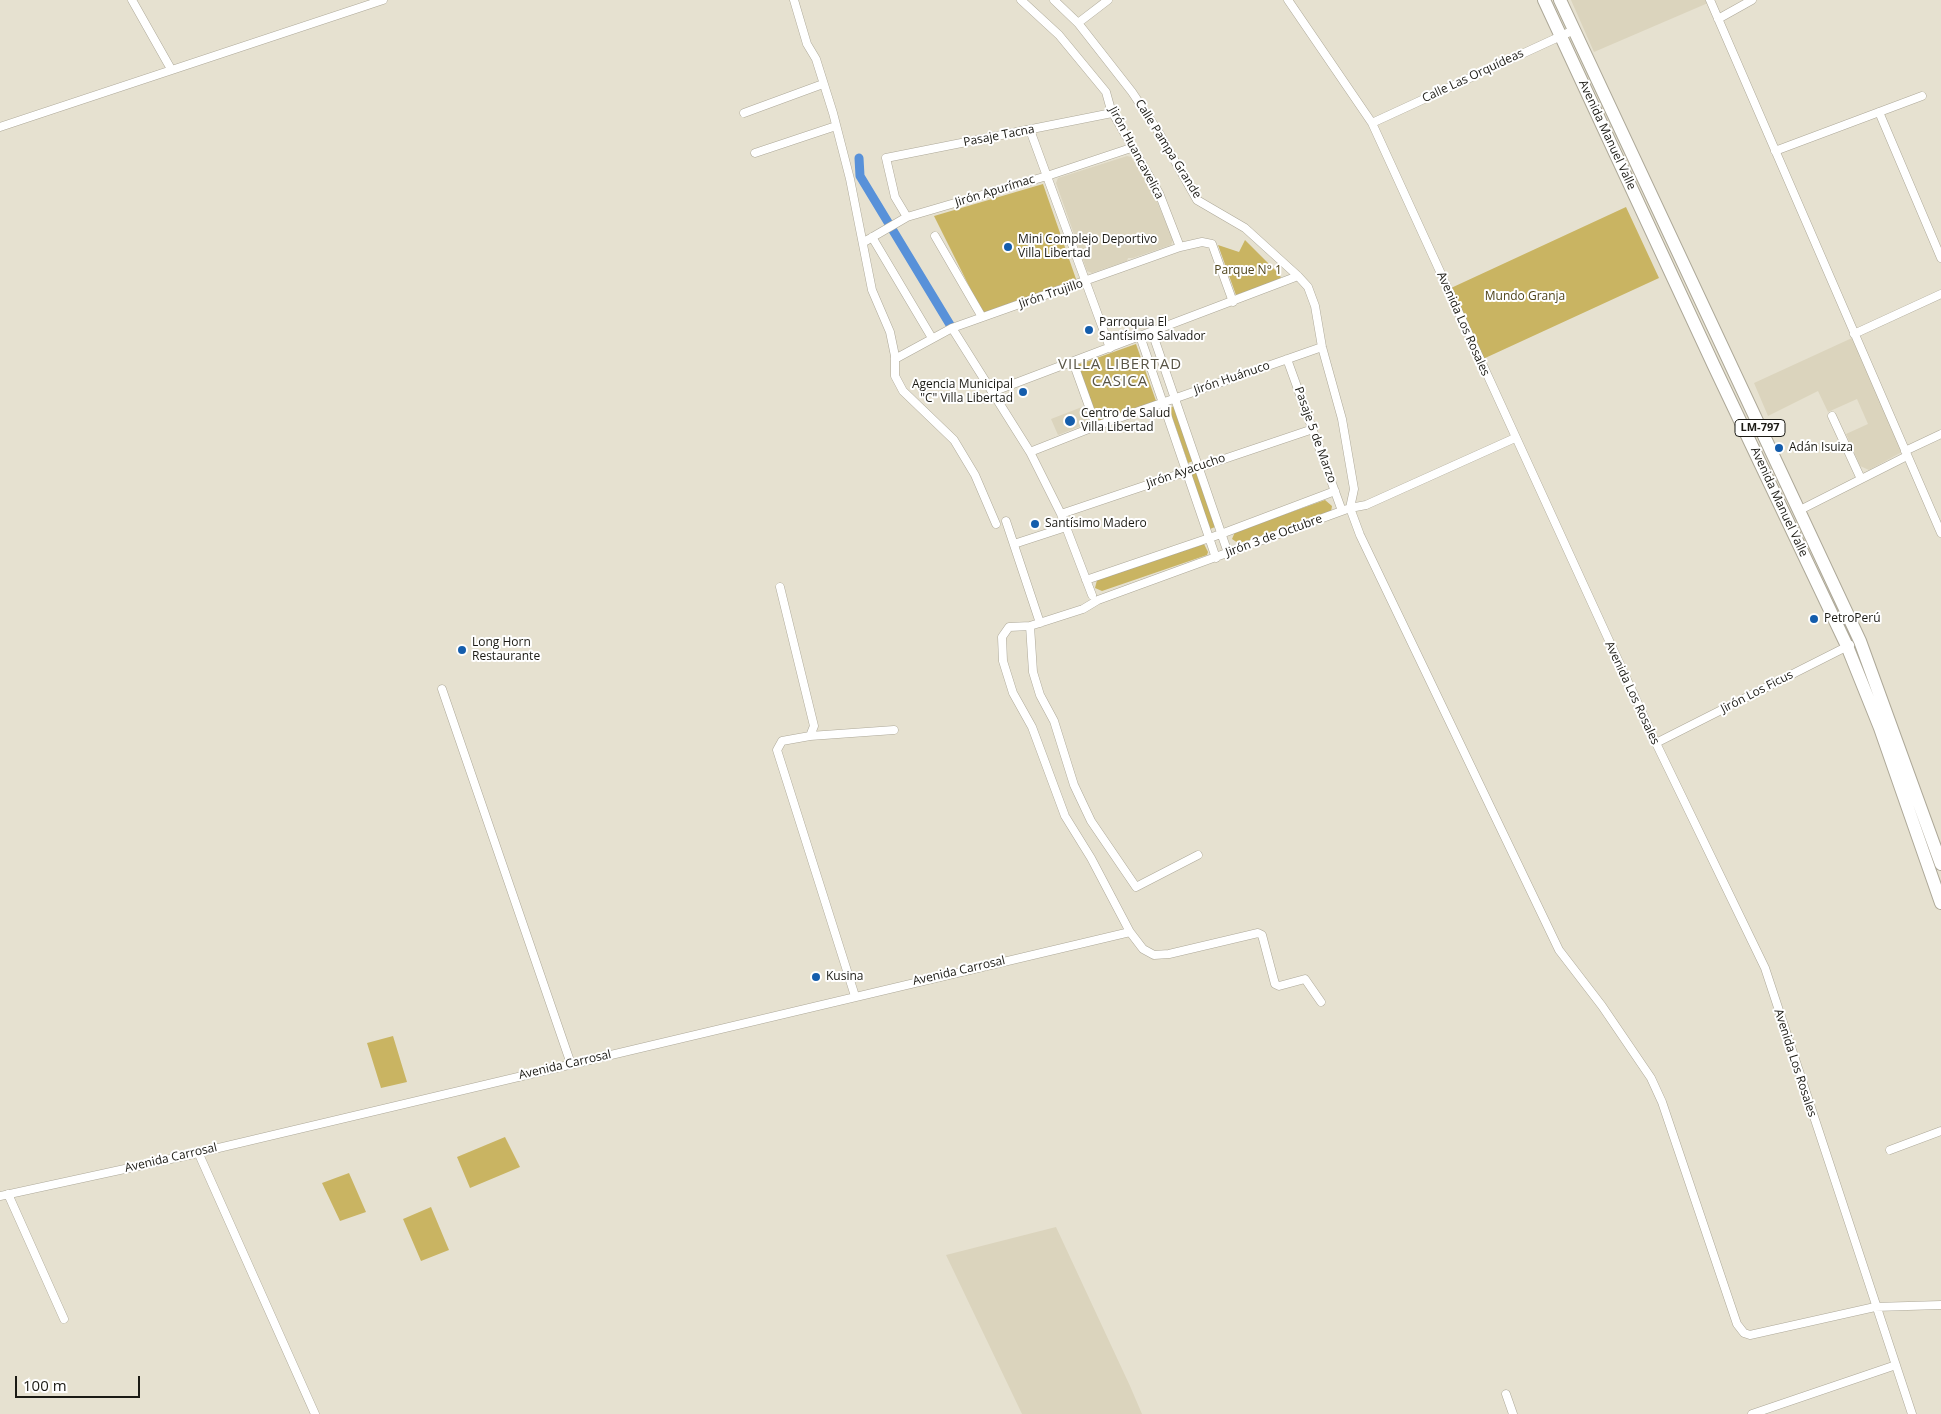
<!DOCTYPE html>
<meta charset="utf-8">
<style>
body{margin:0}
#map{position:relative;width:1941px;height:1414px;overflow:hidden;background:#e6e1d0;font-family:"Open Sans",sans-serif}
canvas{display:block}
.scale{position:absolute;left:15px;top:1376px;width:125px;height:22px;box-sizing:border-box;border:2px solid #1b1a14;border-top:0;padding-left:6px;font-size:15px;line-height:18px;white-space:nowrap;color:#1b1a14;-webkit-text-stroke:4px #fff;paint-order:stroke}
</style>
<div id="map">
<canvas width="1941" height="1414"></canvas>
<div class="scale">100 m</div>
</div>
<script>
const g = document.querySelector('canvas').getContext('2d');
g.lineJoin = 'round';
function fillPath(path, color) { g.fillStyle = color; g.fill(path, 'evenodd'); }
const shape = rows => new Path2D(rows.map(r => 'M' + r).join(''));
function strokePath(path, color, width, dash) { g.strokeStyle = color; g.lineWidth = width; g.lineCap = dash ? 'butt' : 'round'; g.setLineDash(dash || []); g.stroke(path); }
function drawText(font, color, halo, rows, align = 'center') {
  g.font = font + ' "Open Sans",sans-serif'; g.lineWidth = 4; g.setLineDash([]); g.textBaseline = 'middle'; g.strokeStyle = halo; g.fillStyle = color; for (const [text, x, y, turn = 0] of rows) {
    g.save(); g.translate(x, y); g.rotate((+turn || 0) * Math.PI / 180); g.textAlign = isNaN(turn) ? turn : align; if (halo) g.strokeText(text, 0, 0); g.fillText(text, 0, 0); g.restore();
  }
}
const built = shape([
 [1571,0,1707,0,1708,3,1594,52],
 [1127,156,1131,157,1151,187,1173,240,1171,245,1133,258,1128,258,1127,261,1092,273,1087,271,1056,183,1058,178],
 [1852,338,1902,452,1869,470,1860,466,1846,434,1868,424,1857,399,1828,412,1818,391,1768,416,1754,383],
 [1082,407,1089,423,1058,435,1051,419],
 [1056,1227,1130,1386,1142,1414,1022,1414,946,1255]
]);
const green = shape([
 [1043,184,1076,279,986,312,982,312,934,216],
 [1626,207,1659,278,1483,359,1451,288],
 [1245,240,1280,275,1281,279,1278,281,1236,295,1218,245,1239,252],
 [1136,344,1156,401,1097,422,1077,365],
 [1174,406,1193,461,1188,463,1169,408],
 [1196,472,1215,527,1210,529,1191,474],
 [1325,500,1332,506,1331,512,1246,542,1238,543,1232,539,1235,532],
 [1204,544,1208,552,1207,555,1102,591,1095,588,1097,580],
 [393,1036,407,1082,381,1088,367,1043],
 [505,1137,520,1167,470,1188,457,1157],
 [349,1173,366,1212,340,1221,322,1183],
 [431,1207,449,1250,421,1261,403,1219]
]);
const canal = shape([
 [859,158,860,176,952,328]
]);
const street = shape([
 [132,0,171,69],
 [794,0,807,44,816,59,833,113,850,179,872,290,890,332,895,356,895,376,903,391,954,440,975,475,996,524],
 [1021,0,1059,35,1106,92,1111,110,1159,193,1180,247],
 [1054,0,1078,23,1132,92,1158,131,1197,200,1245,228,1298,276,1308,287,1315,306,1322,347,1342,419,1354,489,1350,508,1360,535,1559,950,1602,1006,1651,1078,1662,1102,1737,1324,1744,1333,1750,1335,1875,1307,1941,1305],
 [1288,0,1372,123,1656,743,1765,968,1912,1414],
 [1710,0,1941,533],
 [1718,19,1752,0],
 [1078,23,1108,0],
 [1879,112,1941,258],
 [744,113,823,84],
 [1372,123,1574,30],
 [0,127,383,0],
 [1030,130,1110,348],
 [1775,151,1922,96],
 [755,153,836,126],
 [907,217,895,197,886,158,1112,113],
 [935,236,982,317],
 [872,237,932,338],
 [864,242,907,217,1047,176,1131,148],
 [952,328,1030,452,1061,514,1092,595],
 [1152,332,1228,553],
 [1854,334,1941,294],
 [1140,336,1216,558],
 [895,359,952,328,1180,247,1202,242,1212,244,1233,302],
 [1287,359,1342,511],
 [1073,362,1096,426],
 [992,392,1298,276],
 [1832,416,1861,479],
 [1905,451,1941,434],
 [1030,452,1096,426,1322,347],
 [1798,511,1907,456],
 [1061,514,1313,429],
 [1006,521,1040,623],
 [1014,544,1066,527],
 [1086,580,1221,534,1335,491],
 [780,587,814,726,810,736,782,741,777,750,855,996],
 [1030,626,1033,672,1040,695,1054,721,1074,785,1091,821,1136,887,1198,855],
 [442,689,571,1064],
 [810,736,894,730],
 [1656,743,1850,645],
 [1321,1002,1305,979,1279,986,1275,984,1262,935,1258,933,1169,954,1154,955,1143,949,1130,932,1091,858,1065,816,1032,727,1013,693,1003,661,1002,637,1009,627,1030,626,1083,609,1098,600,1350,508,1366,505,1515,438],
 [1890,1150,1941,1131],
 [198,1152,315,1414],
 [8,1194,64,1319],
 [0,1196,189,1155,1130,932],
 [1506,1394,1513,1414],
 [1752,1414,1896,1365]
]);
const primary = shape([
 [1544,0,1714,366,1847,646,1880,728,1941,903],
 [1560,0,1860,641,1941,864]
]);
const markers = [
 [1008,247,5,"#145dac"],
 [1089,330,5,"#145dac"],
 [1023,392,5,"#145dac"],
 [1070,421,6,"#145dac"],
 [1779,448,5,"#145dac"],
 [1035,524,5,"#145dac"],
 [1814,619,5,"#145dac"],
 [462,650,5,"#145dac"],
 [816,977,5,"#145dac"]
];
const shields = [
 [1760,428,50]
];
const shieldNames = [
 ["LM-797",1760,428]
];
const streetNames = [
 ["Calle Las Orquídeas",1473,76,-25],
 ["Avenida Manuel Valle",1607,135,65],
 ["Pasaje Tacna",999,136,-11],
 ["Calle Pampa Grande",1168,149,58],
 ["Jirón Huancavelica",1136,153,62],
 ["Jirón Apurímac",995,191,-17],
 ["Jirón Trujillo",1051,294,-19],
 ["Avenida Los Rosales",1463,324,66],
 ["Jirón Huánuco",1232,378,-19],
 ["Pasaje 5 de Marzo",1315,435,70],
 ["Jirón Ayacucho",1186,471,-19],
 ["Avenida Manuel Valle",1779,502,65],
 ["Jirón 3 de Octubre",1274,536,-20],
 ["Jirón Los Ficus",1757,692,-27],
 ["Avenida Los Rosales",1632,693,65],
 ["Avenida Carrosal",959,971,-13],
 ["Avenida Los Rosales",1795,1063,72],
 ["Avenida Carrosal",565,1065,-13],
 ["Avenida Carrosal",171,1158,-13]
];
const poiNames = [
 ["Mini Complejo Deportivo",1018,240],
 ["Villa Libertad",1018,254],
 ["Parroquia El",1099,323],
 ["Santísimo Salvador",1099,337],
 ["Agencia Municipal",1013,385,"right"],
 ["\"C\" Villa Libertad",1013,399,"right"],
 ["Centro de Salud",1081,414],
 ["Villa Libertad",1081,428],
 ["Adán Isuiza",1789,448],
 ["Santísimo Madero",1045,524],
 ["PetroPerú",1824,619],
 ["Long Horn",472,643],
 ["Restaurante",472,657],
 ["Kusina",826,977]
];
const parkNames = [
 ["Parque N° 1",1248,271],
 ["Mundo Granja",1525,297]
];
const quarterNames = [
 ["VILLA LIBERTAD",1120,365],
 ["CASICA",1120,382]
];
fillPath(built, '#dbd4bd');
fillPath(green, '#c9b462');
strokePath(canal, '#5891d9', 9);
strokePath(street, '#ada898', 9);
strokePath(primary, '#ada898', 14);
strokePath(street, '#fff', 8);
strokePath(primary, '#fff', 12);
for (const [x, y, r, color] of markers) { const dot = new Path2D(); dot.arc(x, y, r, 0, 2 * Math.PI); g.fillStyle = color; g.fill(dot); strokePath(dot, '#fff', 2); }
for (const [x, y, w] of shields) { const box = new Path2D(); box.roundRect(x - w / 2, y - 8.5, w, 17, 4); g.fillStyle = '#fff'; g.fill(box); strokePath(box, '#1b1a14', 1); }
drawText('bold 11px', '#1b1a14', null, shieldNames);
drawText('12px', '#1b1a14', '#fff', streetNames);
drawText('12px', '#1b1a14', '#fff', poiNames, 'left');
drawText('12px', '#4f441a', '#fff', parkNames);
g.letterSpacing = '1px';
drawText('15px', '#595546', '#fff', quarterNames);
g.letterSpacing = '0px';
</script>
